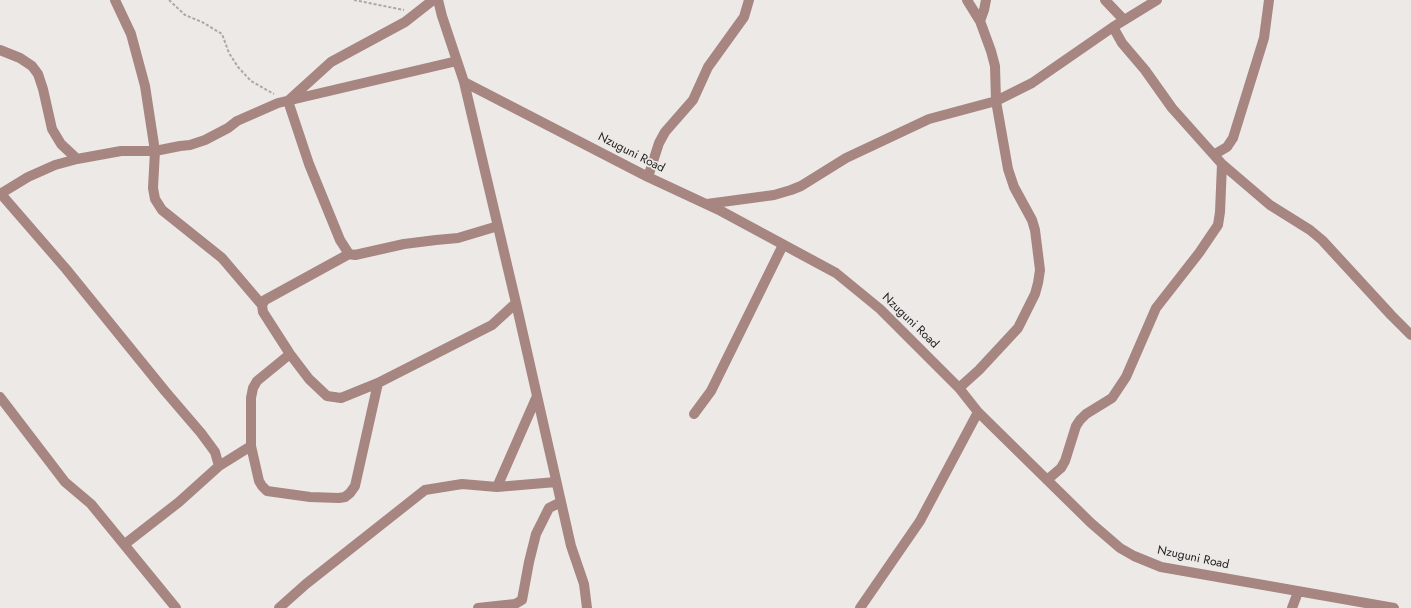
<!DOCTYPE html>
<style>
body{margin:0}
canvas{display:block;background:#ece9e6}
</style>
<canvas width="1411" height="608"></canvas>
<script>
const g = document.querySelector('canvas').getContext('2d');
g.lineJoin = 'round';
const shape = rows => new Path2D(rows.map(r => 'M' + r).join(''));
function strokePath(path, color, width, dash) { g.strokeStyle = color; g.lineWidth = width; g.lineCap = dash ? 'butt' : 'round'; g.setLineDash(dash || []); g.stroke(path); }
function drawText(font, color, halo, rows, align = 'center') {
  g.font = font + ' Jost,sans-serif'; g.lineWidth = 3.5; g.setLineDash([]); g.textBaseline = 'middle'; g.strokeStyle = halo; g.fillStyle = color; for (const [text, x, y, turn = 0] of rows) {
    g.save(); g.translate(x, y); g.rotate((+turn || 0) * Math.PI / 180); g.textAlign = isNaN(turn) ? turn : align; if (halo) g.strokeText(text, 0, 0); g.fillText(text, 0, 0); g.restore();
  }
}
const path = shape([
 [169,0,185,15,202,22,222,34,229,53,238,67,251,81,274,94],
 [354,0,404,10]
]);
const minor = shape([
 [115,0,131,34,145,86,155,151,153,188,155,199,162,210,222,258,262,305],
 [438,0,442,16,464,82,516,303,571,546,584,584,587,608],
 [1105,0,1124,20],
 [980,21,984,10,986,0],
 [1113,27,1122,43,1145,70,1172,108,1222,164,1270,205,1310,230,1322,240,1391,315,1411,335],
 [0,50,20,58,32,66,38,74,43,89,52,129,61,144,77,159],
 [464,82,648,177,721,211,836,273,880,309,959,388,978,412,1091,523,1120,548,1134,556,1161,567,1394,608],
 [288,101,309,164,340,240,349,254,355,255,404,244,436,240,458,238,498,226],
 [288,101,331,62,405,22,433,0],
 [1215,154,1227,147,1233,138,1264,38,1269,0],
 [648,177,659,143,665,132,693,100,708,67,744,17,749,0],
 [0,194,28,177,55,165,77,159,121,151,155,151,180,146,190,145,205,140,228,128,237,121,278,103,457,61],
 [1,194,66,269,165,391,201,433,215,452,219,466,179,502,125,544],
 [707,204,774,195,791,190,801,186,846,158,929,119,996,101,1032,83,1113,27,1157,0],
 [349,254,265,300,262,305,263,312,290,354,309,379,327,396,341,398,378,383,492,325,516,303],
 [959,388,979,370,1018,328,1035,294,1038,283,1040,270,1035,230,1032,220,1014,187,1008,169,996,101,995,66,991,51,980,21,967,0],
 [0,397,65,482,91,504,176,608],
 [694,414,711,391,783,245],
 [251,446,259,481,262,486,267,491,310,497,339,498,345,497,350,493,355,486,378,383],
 [219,466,251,446,251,398,253,388,257,381,290,354],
 [1047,480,1061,468,1065,461,1076,426,1080,420,1086,414,1112,398,1126,377,1156,308,1199,253,1218,225,1220,212,1222,164],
 [497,487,556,482],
 [279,608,306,584,425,490,462,484,497,487,537,396],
 [478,608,515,604,522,600,529,562,536,534,549,508,561,502],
 [860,608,920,521,978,412],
 [1292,608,1298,592]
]);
const streetNames = [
 ["Nzuguni Road",631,153,27],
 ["Nzuguni Road",910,321,44],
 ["Nzuguni Road",1193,558,12]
];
strokePath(path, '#aba8a6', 2, [3, 2]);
strokePath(minor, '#a78581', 10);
drawText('12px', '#1e1d1c', '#ece9e6', streetNames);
</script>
